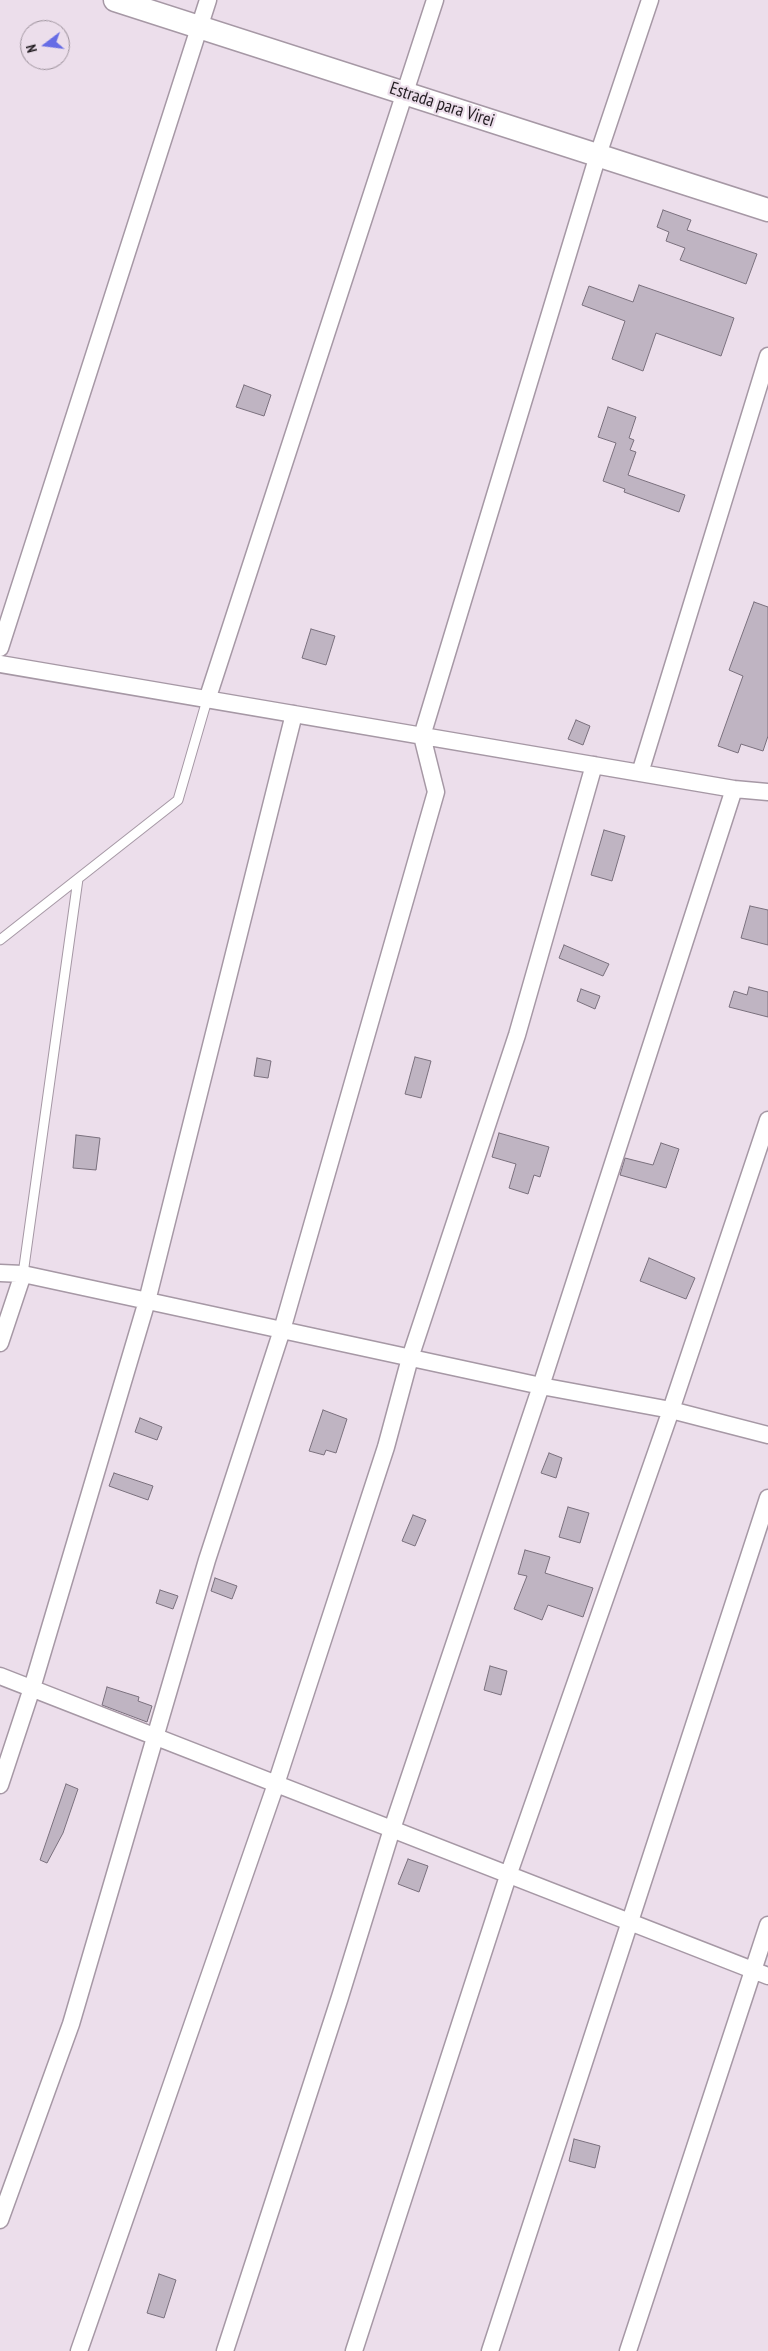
<!DOCTYPE html>
<style>
body{margin:0}
#map{position:relative;width:768px;height:2351px;overflow:hidden;background:#ecdeeb;font-family:"PT Sans Narrow",sans-serif}
canvas{display:block}
.north{position:absolute;left:20px;top:20px;width:50px;height:50px;box-sizing:border-box;background:#ecdeeb;border:1px solid #9c919b;border-radius:50%;rotate:255deg;font-size:14px;font-weight:700;line-height:20px;text-align:center;color:#231d22}
.north::after{content:'';display:block;margin:auto;width:18px;height:22px;background:#666ce5;clip-path:polygon(50% 0,100% 100%,50% 72%,0 100%)}
</style>
<div id="map">
<canvas width="768" height="2351"></canvas>
<div class="north">N</div>
</div>
<script>
const g = document.querySelector('canvas').getContext('2d');
g.lineJoin = 'round';
function fillPath(path, color) { g.fillStyle = color; g.fill(path, 'evenodd'); }
const shape = rows => new Path2D(rows.map(r => 'M' + r).join(''));
function strokePath(path, color, width, dash) { g.strokeStyle = color; g.lineWidth = width; g.lineCap = dash ? 'butt' : 'round'; g.setLineDash(dash || []); g.stroke(path); }
function drawText(font, color, halo, rows, align = 'center') {
  g.font = font + ' "PT Sans Narrow",sans-serif'; g.lineWidth = 4.5; g.setLineDash([]); g.textBaseline = 'middle'; g.strokeStyle = halo; g.fillStyle = color; for (const [text, x, y, turn = 0] of rows) {
    g.save(); g.translate(x, y); g.rotate((+turn || 0) * Math.PI / 180); g.textAlign = isNaN(turn) ? turn : align; if (halo) g.strokeText(text, 0, 0); g.fillText(text, 0, 0); g.restore();
  }
}
const building = shape([
 [663,210,691,220,687,230,757,254,746,284,680,260,685,248,666,241,669,232,657,227,663,210],
 [639,285,734,318,721,356,656,333,643,371,612,359,625,321,582,305,589,286,633,302,639,285],
 [244,385,271,395,264,416,236,407,244,385],
 [608,407,636,417,629,438,634,440,630,450,636,452,628,475,685,495,679,512,624,492,625,489,603,481,616,443,598,437,608,407],
 [754,602,768,607,768,736,763,751,741,744,738,753,718,746,743,676,729,670,754,602],
 [311,629,335,636,326,665,302,658,311,629],
 [576,720,590,726,583,745,568,739,576,720],
 [604,830,625,836,612,881,591,875,604,830],
 [750,906,768,910,768,945,741,938,750,906],
 [564,945,609,964,603,976,559,958,564,945],
 [749,987,768,992,768,1017,729,1007,734,991,747,995,749,987],
 [581,989,600,996,595,1009,577,1001,581,989],
 [415,1057,431,1061,421,1098,405,1094,415,1057],
 [257,1058,271,1061,268,1078,254,1076,257,1058],
 [499,1133,549,1147,540,1177,534,1175,528,1194,509,1188,516,1164,492,1157,499,1133],
 [76,1135,100,1138,96,1170,73,1168,76,1135],
 [661,1143,679,1149,666,1188,620,1175,625,1158,653,1165,661,1143],
 [649,1258,695,1278,686,1299,640,1281,649,1258],
 [323,1410,347,1419,336,1453,326,1450,324,1455,309,1451,323,1410],
 [140,1418,162,1427,157,1440,135,1432,140,1418],
 [549,1453,562,1458,556,1478,541,1473,549,1453],
 [114,1473,153,1486,148,1500,109,1486,114,1473],
 [568,1507,589,1513,580,1543,559,1537,568,1507],
 [413,1515,426,1520,415,1546,402,1541,413,1515],
 [525,1550,550,1557,545,1573,593,1588,583,1617,548,1605,542,1620,514,1609,527,1576,518,1574,525,1550],
 [215,1578,237,1586,232,1599,211,1591,215,1578],
 [160,1590,178,1596,173,1609,156,1603,160,1590],
 [490,1666,507,1671,501,1695,484,1690,490,1666],
 [107,1687,139,1697,138,1701,152,1706,147,1722,102,1705,107,1687],
 [66,1784,78,1789,63,1833,47,1863,40,1860,66,1784],
 [408,1859,428,1866,419,1892,398,1884,408,1859],
 [574,2139,600,2146,595,2168,569,2161,574,2139],
 [159,2274,176,2280,164,2318,147,2313,159,2274]
]);
const lane = shape([
 [0,940,178,800,207,700],
 [23,1274,78,879]
]);
const street = shape([
 [0,648,208,0],
 [0,664,734,789,768,792],
 [207,700,435,0],
 [640,773,768,356],
 [0,1273,23,1274,541,1386,671,1410,768,1435],
 [0,1343,23,1274],
 [0,1676,768,1976],
 [0,1785,32,1688,147,1301,294,714],
 [0,2220,71,2024,207,1560,282,1330,436,792,422,736,598,155,650,0],
 [79,2351,276,1784,386,1447,410,1358,517,1035,594,765],
 [225,2351,340,1997,392,1829,541,1386,734,789],
 [354,2351,509,1873,671,1410,768,1120],
 [490,2351,768,1498],
 [628,2351,768,1925]
]);
const secondary = shape([
 [115,0,768,210]
]);
const streetNames = [
 ["Estrada para Virei",442,105,18]
];
fillPath(building, '#bfb4c2');
strokePath(building, '#7a707d', 1);
strokePath(lane, '#a698a5', 11);
strokePath(street, '#a698a5', 19);
strokePath(secondary, '#a698a5', 25);
strokePath(lane, '#fff', 9);
strokePath(street, '#fff', 16);
strokePath(secondary, '#fff', 22);
drawText('18px', '#231d22', '#ecdeeb', streetNames);
</script>
